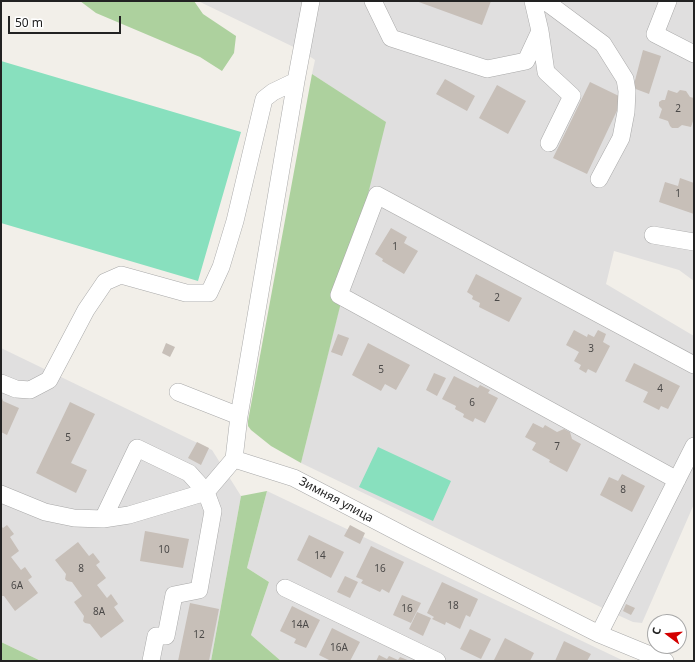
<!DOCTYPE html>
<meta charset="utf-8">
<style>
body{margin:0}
#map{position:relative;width:695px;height:662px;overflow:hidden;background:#f2efe9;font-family:"Noto Sans",sans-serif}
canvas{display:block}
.frame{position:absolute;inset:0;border:2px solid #222;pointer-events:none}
.north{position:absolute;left:647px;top:614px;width:40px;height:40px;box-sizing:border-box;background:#fff;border:1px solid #a7a7a7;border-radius:50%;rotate:286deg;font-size:11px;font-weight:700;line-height:16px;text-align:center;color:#222}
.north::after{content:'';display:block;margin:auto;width:14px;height:18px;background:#d40000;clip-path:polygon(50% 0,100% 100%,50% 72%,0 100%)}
.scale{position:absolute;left:8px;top:16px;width:113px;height:18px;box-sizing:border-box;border:2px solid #222;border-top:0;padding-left:5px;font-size:12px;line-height:14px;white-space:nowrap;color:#222;-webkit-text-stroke:3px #fff;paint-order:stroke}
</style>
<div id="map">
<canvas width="695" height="662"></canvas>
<div class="frame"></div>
<div class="north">С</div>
<div class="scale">50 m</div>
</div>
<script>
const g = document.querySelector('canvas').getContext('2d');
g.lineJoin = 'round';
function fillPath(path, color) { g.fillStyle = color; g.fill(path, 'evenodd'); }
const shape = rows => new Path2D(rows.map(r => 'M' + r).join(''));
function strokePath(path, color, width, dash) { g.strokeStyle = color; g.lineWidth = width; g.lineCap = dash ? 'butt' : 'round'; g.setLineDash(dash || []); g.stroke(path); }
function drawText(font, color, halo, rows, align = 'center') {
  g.font = font + ' "Noto Sans",sans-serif'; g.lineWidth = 3; g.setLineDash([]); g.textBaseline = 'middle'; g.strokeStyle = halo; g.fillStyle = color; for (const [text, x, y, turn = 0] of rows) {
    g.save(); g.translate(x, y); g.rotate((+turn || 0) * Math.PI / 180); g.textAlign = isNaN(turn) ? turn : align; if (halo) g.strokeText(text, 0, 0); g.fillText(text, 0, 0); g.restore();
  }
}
const residential = shape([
 [198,1,694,1,694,281,679,270,614,251,606,284,694,336,694,504,642,623,633,622,611,612,301,463,385,122,312,74,315,60,302,51],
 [1,348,212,450,241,496,211,661,41,661,1,642],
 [267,491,624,661,281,661,251,635,269,582,247,568]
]);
const forest = shape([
 [80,1,194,1,203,14,236,36,234,53,222,71,200,57,96,13],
 [312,74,386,122,301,463,271,446,251,430,248,426,248,421],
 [267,491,247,568,269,582,251,635,281,661,211,661,241,496],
 [1,642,41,661,1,661]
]);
const pitch = shape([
 [1,61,241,132,198,281,1,223],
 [378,447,451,481,433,521,359,487]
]);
const building = shape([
 [416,1,491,1,482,25],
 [643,50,661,56,649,94,633,88],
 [445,79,475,96,467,111,436,94],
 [590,82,623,98,587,174,553,158],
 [497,85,526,101,508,134,479,118],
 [668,90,677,93,680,90,686,91,690,97,694,98,694,118,691,127,682,125,678,128,672,128,670,126,668,121,659,118,662,109,659,106,659,102,662,100,665,100],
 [680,178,694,183,694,214,659,202,665,182,678,186],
 [391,228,407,237,404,243,418,251,404,274,382,261,383,259,375,254],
 [476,274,522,298,509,322,479,307,480,303,472,299,473,296,467,292],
 [574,330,587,337,588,334,594,337,598,330,606,334,603,342,610,346,596,373,588,369,586,373,579,369,581,365,574,361,579,352,566,345],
 [338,334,349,338,342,356,331,352],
 [166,343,175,347,170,357,162,353],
 [368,343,410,365,396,390,385,384,381,391,352,375],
 [634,363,680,386,668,409,661,406,659,410,643,402,648,392,625,381],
 [434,373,446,378,437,396,426,390],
 [454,376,478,388,480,385,490,390,488,393,498,398,485,423,475,418,473,422,463,417,464,414,455,409,456,406,442,399],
 [1,395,3,401,19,408,7,435,1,432],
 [70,402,95,414,71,463,87,470,76,493,36,473],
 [533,423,543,428,545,425,557,432,564,429,570,432,572,439,581,444,567,472,549,462,550,460,532,450,536,443,525,437],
 [197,442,209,448,201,465,188,458],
 [622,474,645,486,632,512,600,495,609,477,618,481],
 [7,525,14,534,10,537,19,551,11,557,21,570,25,567,32,577,28,580,38,593,15,611,4,596,1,596,1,526,3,528],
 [350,525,365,533,360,544,344,536],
 [145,531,189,539,183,568,140,561],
 [309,535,344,552,331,578,297,560],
 [78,542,89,556,93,553,100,562,96,565,106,578,97,585,107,598,111,594,118,604,114,607,124,621,101,638,90,624,85,623,83,621,84,616,74,602,82,596,72,582,67,581,65,579,66,574,55,560],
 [371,546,404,562,389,593,382,589,380,592,361,583,363,580,356,577],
 [345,576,358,582,350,598,337,592],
 [442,582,478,599,470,617,466,615,460,629,446,622,445,625,432,619,434,617,427,613],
 [402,595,421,603,411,623,393,615],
 [190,603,219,609,209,661,178,661],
 [626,604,635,608,631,615,623,611],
 [292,606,320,620,306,648,294,643,296,639,280,631],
 [417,612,431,618,423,636,409,629],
 [332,628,360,642,350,661,331,661,319,655],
 [470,629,491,639,481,659,460,649],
 [505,638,534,653,530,661,494,660],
 [564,641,591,654,587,661,555,661],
 [379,655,387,659,389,656,398,660,400,657,410,661,376,661]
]);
const minor = shape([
 [373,1,391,38,487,69,526,61,540,31,533,1],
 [545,1,603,44,625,79,627,91,626,112,621,138,599,179],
 [668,1,655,34,694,54],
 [540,31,546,72,572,96,549,143],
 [653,235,694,242],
 [1,383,16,389,30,390,49,380,86,310,105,282,121,275,186,293,209,293,221,267,235,221,264,99,273,92,296,81],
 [178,392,239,416],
 [234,459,239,416,296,81,311,1],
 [677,480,339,295,377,195,694,365],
 [1,494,45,512,74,518,103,519,129,515,206,492,234,459,294,478,411,539,599,634,665,661],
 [103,519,137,448,189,473,206,492,213,511,199,590,174,595,166,636,156,636,151,661],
 [285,588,437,661],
 [599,634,694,446]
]);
const numberNames = [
 ["2",678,109],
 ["1",678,194],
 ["1",395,247],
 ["2",497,298],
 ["3",591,349],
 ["5",381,370],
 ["4",660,389],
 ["6",472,403],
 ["5",68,438],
 ["7",557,447],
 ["8",623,490],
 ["10",164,550],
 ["14",320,556],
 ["8",81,569],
 ["16",380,569],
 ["6А",17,586],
 ["18",453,606],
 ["16",407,609],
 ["8А",99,612],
 ["14А",300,625],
 ["12",199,635],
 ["16А",339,648]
];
const streetNames = [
 ["Зимняя улица",336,500,28]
];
fillPath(residential, '#e0dfdf');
fillPath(forest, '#add19e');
fillPath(pitch, '#88e0be');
fillPath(building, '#c7bfb8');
strokePath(minor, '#a9a9a9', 18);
strokePath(minor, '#fff', 17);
drawText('10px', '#4b4948', null, numberNames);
drawText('12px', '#222', '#fff', streetNames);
</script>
